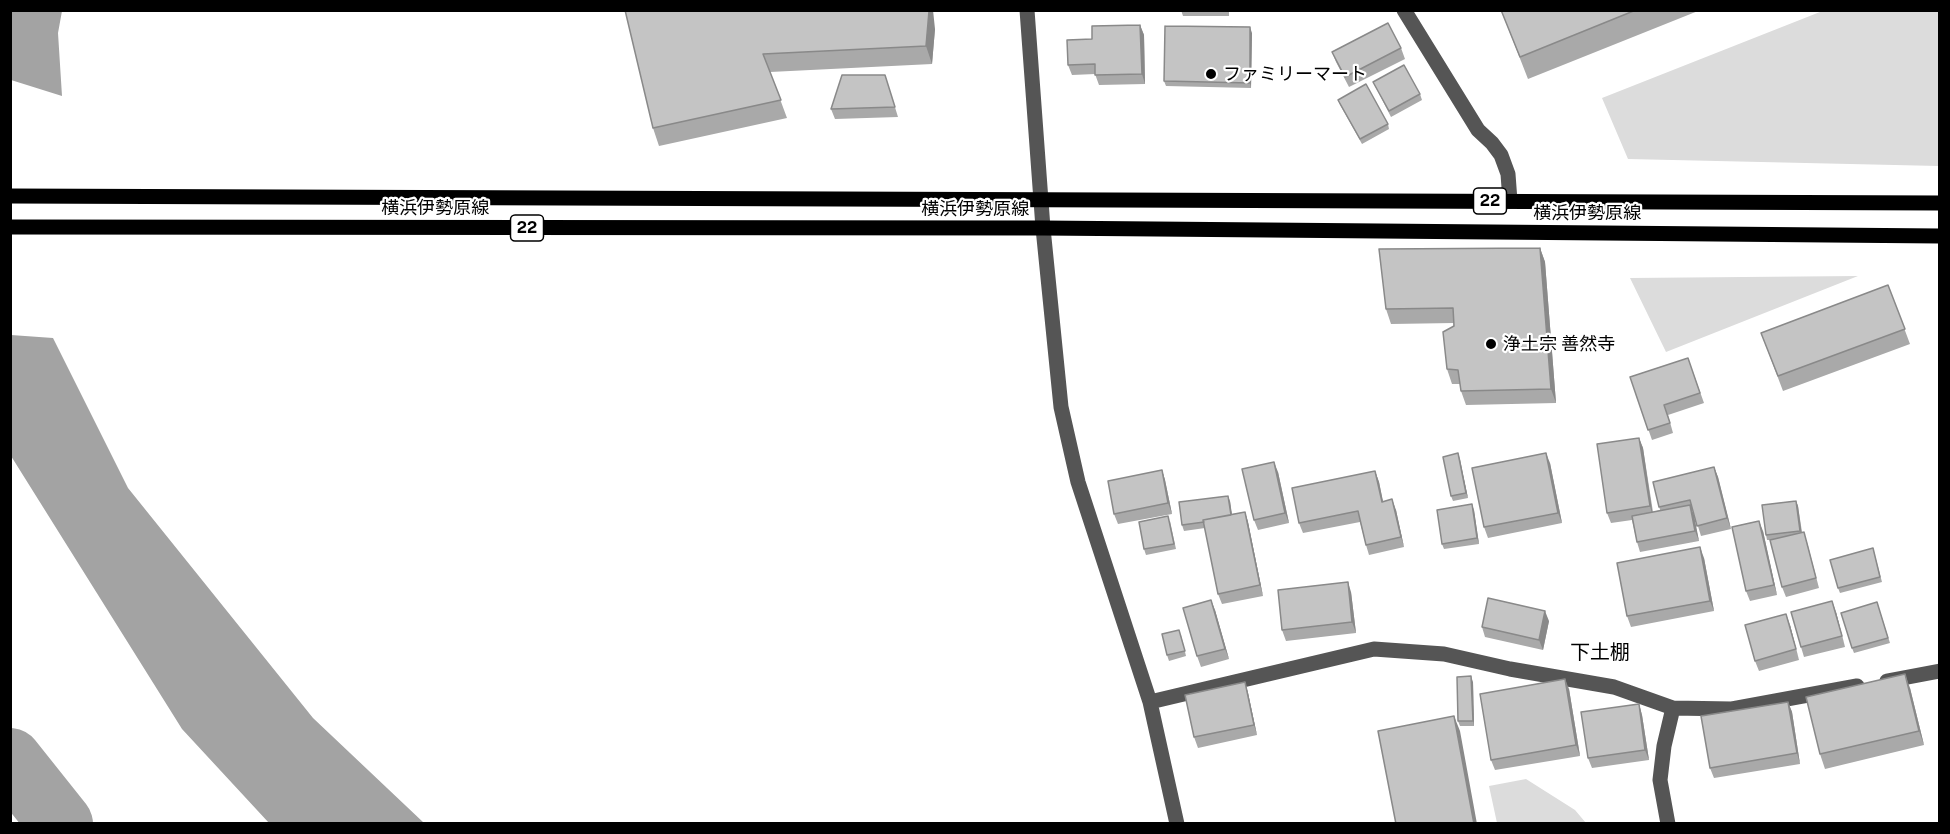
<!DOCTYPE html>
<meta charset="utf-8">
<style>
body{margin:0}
#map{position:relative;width:1950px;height:834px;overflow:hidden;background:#fff;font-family:"Public Sans",sans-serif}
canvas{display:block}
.frame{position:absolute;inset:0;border:12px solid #000;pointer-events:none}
</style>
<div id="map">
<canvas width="1950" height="834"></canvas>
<div class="frame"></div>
</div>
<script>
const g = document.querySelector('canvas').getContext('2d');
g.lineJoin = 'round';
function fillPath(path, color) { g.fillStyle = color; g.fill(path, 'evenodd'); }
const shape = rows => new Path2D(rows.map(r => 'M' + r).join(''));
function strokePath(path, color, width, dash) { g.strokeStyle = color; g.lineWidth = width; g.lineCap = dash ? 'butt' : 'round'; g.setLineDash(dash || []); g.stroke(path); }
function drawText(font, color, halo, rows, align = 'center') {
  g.font = font + ' "Public Sans","Noto Sans JP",sans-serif'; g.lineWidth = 4.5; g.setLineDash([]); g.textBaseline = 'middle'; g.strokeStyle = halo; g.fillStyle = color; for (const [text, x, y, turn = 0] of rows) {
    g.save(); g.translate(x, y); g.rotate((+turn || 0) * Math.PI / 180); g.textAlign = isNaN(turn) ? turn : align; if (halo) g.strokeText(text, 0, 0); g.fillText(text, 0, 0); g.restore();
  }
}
const green = shape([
 [1825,10,1939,11,1939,166,1628,159,1602,98],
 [1858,276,1666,352,1630,278],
 [1526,779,1575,810,1586,823,1497,823,1489,786]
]);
const water = shape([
 [11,10,62,11,58,33,62,96,11,80],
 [11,335,53,338,128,488,313,718,424,823,269,823,182,729,11,456]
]);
const river = shape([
 [10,760,61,824]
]);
const minor = shape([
 [1027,10,1043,228,1061,407,1078,482,1150,702,1177,824],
 [1404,10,1478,130,1492,143,1501,155,1508,174,1510,201],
 [1887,681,1940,671],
 [1150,702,1374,649,1444,654,1510,669,1614,687,1673,708,1732,709,1857,686],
 [1668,824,1660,780,1664,746,1673,708]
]);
const major = shape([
 [10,196,1940,203],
 [10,227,1043,228,1940,236]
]);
const wall = shape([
 [625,10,935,29,932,64,770,72,787,118,659,146,653,128],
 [1181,10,1229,10,1229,16,1183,16],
 [1501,10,1697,10,1698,11,1528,79],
 [1140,25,1144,35,1145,84,1099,85,1095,74,1072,75,1068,65,1092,39],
 [1252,33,1251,88,1166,86,1164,81],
 [1401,48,1405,59,1349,87,1336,62,1332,52],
 [885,75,898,117,835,119,831,109],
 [1373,82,1420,94,1422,100,1391,117],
 [1338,100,1388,124,1389,129,1362,144,1340,105],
 [1540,248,1545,262,1556,403,1466,405,1461,391,1460,384,1452,384,1447,369,1454,323,1391,324,1386,309],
 [1888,285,1910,344,1783,391,1761,333],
 [1688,358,1704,403,1668,415,1673,433,1652,440,1630,377],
 [1639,438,1643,448,1653,512,1660,510,1653,482,1714,467,1718,477,1731,529,1701,536,1693,510,1692,511,1699,541,1640,552,1637,542,1632,520,1611,523,1607,513],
 [1458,453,1468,498,1453,501,1451,496],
 [1550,463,1562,523,1488,538,1484,527],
 [1162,470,1165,480,1172,514,1118,524,1114,514],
 [1375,471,1379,482,1383,501,1396,510,1404,547,1369,555,1366,545,1360,522,1303,533,1299,523],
 [1278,472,1289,523,1258,530,1254,520],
 [1230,501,1232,514,1245,512,1248,522,1263,596,1222,604,1218,594,1205,528,1184,531,1182,525],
 [1796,501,1798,506,1802,532,1807,542,1819,588,1786,597,1782,587,1773,540,1767,540,1766,535],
 [1474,510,1479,544,1444,549,1442,544],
 [1170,521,1176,549,1146,555,1144,549],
 [1763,531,1777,595,1750,601,1746,591],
 [1873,548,1882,582,1840,593,1838,588],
 [1704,558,1714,611,1631,627,1627,616],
 [1351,592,1356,633,1286,641,1282,630],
 [1877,602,1890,643,1854,653,1852,648],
 [1215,610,1229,659,1201,667,1197,656],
 [1836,612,1845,647,1804,657,1801,647],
 [1549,621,1543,650,1485,637,1482,627],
 [1790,625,1799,660,1759,671,1755,661],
 [1181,635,1186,656,1169,661,1167,655],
 [1245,682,1248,693,1257,735,1198,748,1194,737],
 [1473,682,1474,726,1460,726,1458,721],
 [1910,688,1924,745,1825,769,1820,754],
 [1569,689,1580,756,1495,770,1491,760],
 [1788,702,1792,712,1800,764,1714,778,1710,768],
 [1639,704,1642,715,1649,760,1592,768,1588,758]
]);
const shadedWall = shape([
 [929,10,933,10,935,29,932,64,926,46],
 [1140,25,1144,35,1145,84,1142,74],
 [1250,27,1252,33,1251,88,1250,83],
 [1540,248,1545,262,1556,403,1551,389],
 [1639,438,1643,448,1653,517,1650,506],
 [1458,453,1460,459,1468,498,1466,493],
 [1546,453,1550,463,1562,523,1558,513],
 [1274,462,1278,472,1289,523,1285,513],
 [1714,467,1718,477,1731,529,1727,518],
 [1162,470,1165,480,1172,514,1168,503],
 [1375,471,1379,482,1385,512,1382,502],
 [1228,496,1230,501,1233,524,1231,519],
 [1392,499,1396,510,1404,547,1401,537],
 [1796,501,1798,506,1802,536,1800,531],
 [1472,504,1474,510,1479,544,1477,538],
 [1690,505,1694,515,1699,541,1695,531],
 [1245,512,1248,522,1263,596,1260,585],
 [1759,521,1763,531,1777,595,1774,585],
 [1700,547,1704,558,1714,611,1710,601],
 [1348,582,1351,592,1356,633,1352,622],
 [1211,600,1215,610,1229,659,1225,649],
 [1832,601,1836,612,1845,647,1842,636],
 [1545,611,1549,621,1543,650,1539,640],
 [1786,614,1790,625,1799,660,1796,649],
 [1905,674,1910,688,1924,745,1919,731],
 [1471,676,1473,682,1474,726,1473,721],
 [1565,679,1569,689,1580,756,1576,745],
 [1245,682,1248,693,1257,735,1254,725],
 [1788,702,1792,712,1800,764,1797,753],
 [1639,704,1642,715,1649,760,1645,750],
 [1454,716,1460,731,1477,824,1474,824]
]);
const building = shape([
 [625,10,929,10,929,11,926,46,763,54,781,100,653,128,625,10],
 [1501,10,1636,10,1520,57,1501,10],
 [1388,23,1401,48,1345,77,1332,52,1388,23],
 [1140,25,1142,74,1095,75,1095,64,1068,65,1067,40,1092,39,1092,26,1140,25],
 [1165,26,1250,27,1250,83,1164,81,1165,26],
 [1404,65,1420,94,1389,111,1373,82,1404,65],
 [842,75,885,75,895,107,831,109,842,75],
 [1366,84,1388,124,1360,139,1338,100,1366,84],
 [1540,248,1551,389,1461,391,1458,370,1447,369,1443,332,1454,326,1453,308,1386,309,1379,249,1540,248],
 [1888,285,1905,329,1778,376,1761,333,1888,285],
 [1688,358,1700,393,1664,405,1670,423,1648,430,1630,377,1688,358],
 [1639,438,1650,506,1607,513,1597,444,1639,438],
 [1458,453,1466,493,1451,496,1443,457,1458,453],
 [1546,453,1558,513,1484,527,1472,468,1546,453],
 [1274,462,1285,513,1254,520,1242,469,1274,462],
 [1714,467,1727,518,1697,526,1690,500,1659,507,1653,482,1714,467],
 [1162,470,1168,503,1114,514,1108,481,1162,470],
 [1375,471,1382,502,1392,499,1401,537,1366,545,1358,511,1299,523,1292,488,1375,471],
 [1228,496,1231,515,1203,520,1204,522,1182,525,1179,502,1228,496],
 [1796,501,1800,531,1766,535,1762,505,1796,501],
 [1472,504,1477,538,1442,544,1437,510,1472,504],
 [1690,505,1695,531,1637,542,1632,516,1690,505],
 [1245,512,1260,585,1218,594,1203,520,1245,512],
 [1168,516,1174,544,1144,549,1139,522,1168,516],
 [1759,521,1774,585,1746,591,1732,527,1759,521],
 [1804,532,1816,578,1782,587,1770,540,1804,532],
 [1700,547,1710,601,1627,616,1617,563,1700,547],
 [1873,548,1880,577,1838,588,1830,560,1873,548],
 [1348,582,1352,622,1282,630,1278,590,1348,582],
 [1488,598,1545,611,1539,640,1482,627,1488,598],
 [1211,600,1225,649,1197,656,1183,608,1211,600],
 [1832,601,1842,636,1801,647,1791,612,1832,601],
 [1877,602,1888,638,1852,648,1841,613,1877,602],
 [1786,614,1796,649,1755,661,1745,625,1786,614],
 [1179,630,1185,651,1167,655,1162,634,1179,630],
 [1905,674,1919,731,1820,754,1806,697,1905,674],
 [1471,676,1473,721,1458,721,1457,677,1471,676],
 [1565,679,1576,745,1491,760,1480,694,1565,679],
 [1245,682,1254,725,1194,737,1185,695,1245,682],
 [1788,702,1797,753,1710,768,1701,716,1788,702],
 [1639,704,1645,750,1588,758,1581,712,1639,704],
 [1454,716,1474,824,1396,824,1378,731,1454,716]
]);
const markers = [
 [1211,74,6,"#000"],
 [1491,344,6,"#000"]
];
const shields = [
 [1490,201,33],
 [527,228,33]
];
const shieldNames = [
 ["22",1490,201],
 ["22",527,228]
];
const poiNames = [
 ["ファミリーマート",1223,74],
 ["浄土宗 善然寺",1503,344]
];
const streetNames = [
 ["横浜伊勢原線",435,208],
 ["横浜伊勢原線",975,209],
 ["横浜伊勢原線",1587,213]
];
const neighbourhoodNames = [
 ["下土棚",1600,653]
];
fillPath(green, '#dcdcdc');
fillPath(water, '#a3a3a3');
strokePath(river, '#a3a3a3', 64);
strokePath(minor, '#555', 15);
strokePath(major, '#000', 15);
fillPath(wall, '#a9a9a9');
fillPath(shadedWall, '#898989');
fillPath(building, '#c4c4c4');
strokePath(building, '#898989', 1.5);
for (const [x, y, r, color] of markers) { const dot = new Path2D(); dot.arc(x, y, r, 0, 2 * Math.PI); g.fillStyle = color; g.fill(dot); strokePath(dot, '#fff', 2); }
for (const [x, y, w] of shields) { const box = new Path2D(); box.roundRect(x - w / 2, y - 13, w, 26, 4.5); g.fillStyle = '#fff'; g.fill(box); strokePath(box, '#000', 1.5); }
drawText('bold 16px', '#000', null, shieldNames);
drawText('18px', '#000', '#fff', poiNames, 'left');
drawText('18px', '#000', '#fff', streetNames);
drawText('20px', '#000', '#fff', neighbourhoodNames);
</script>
